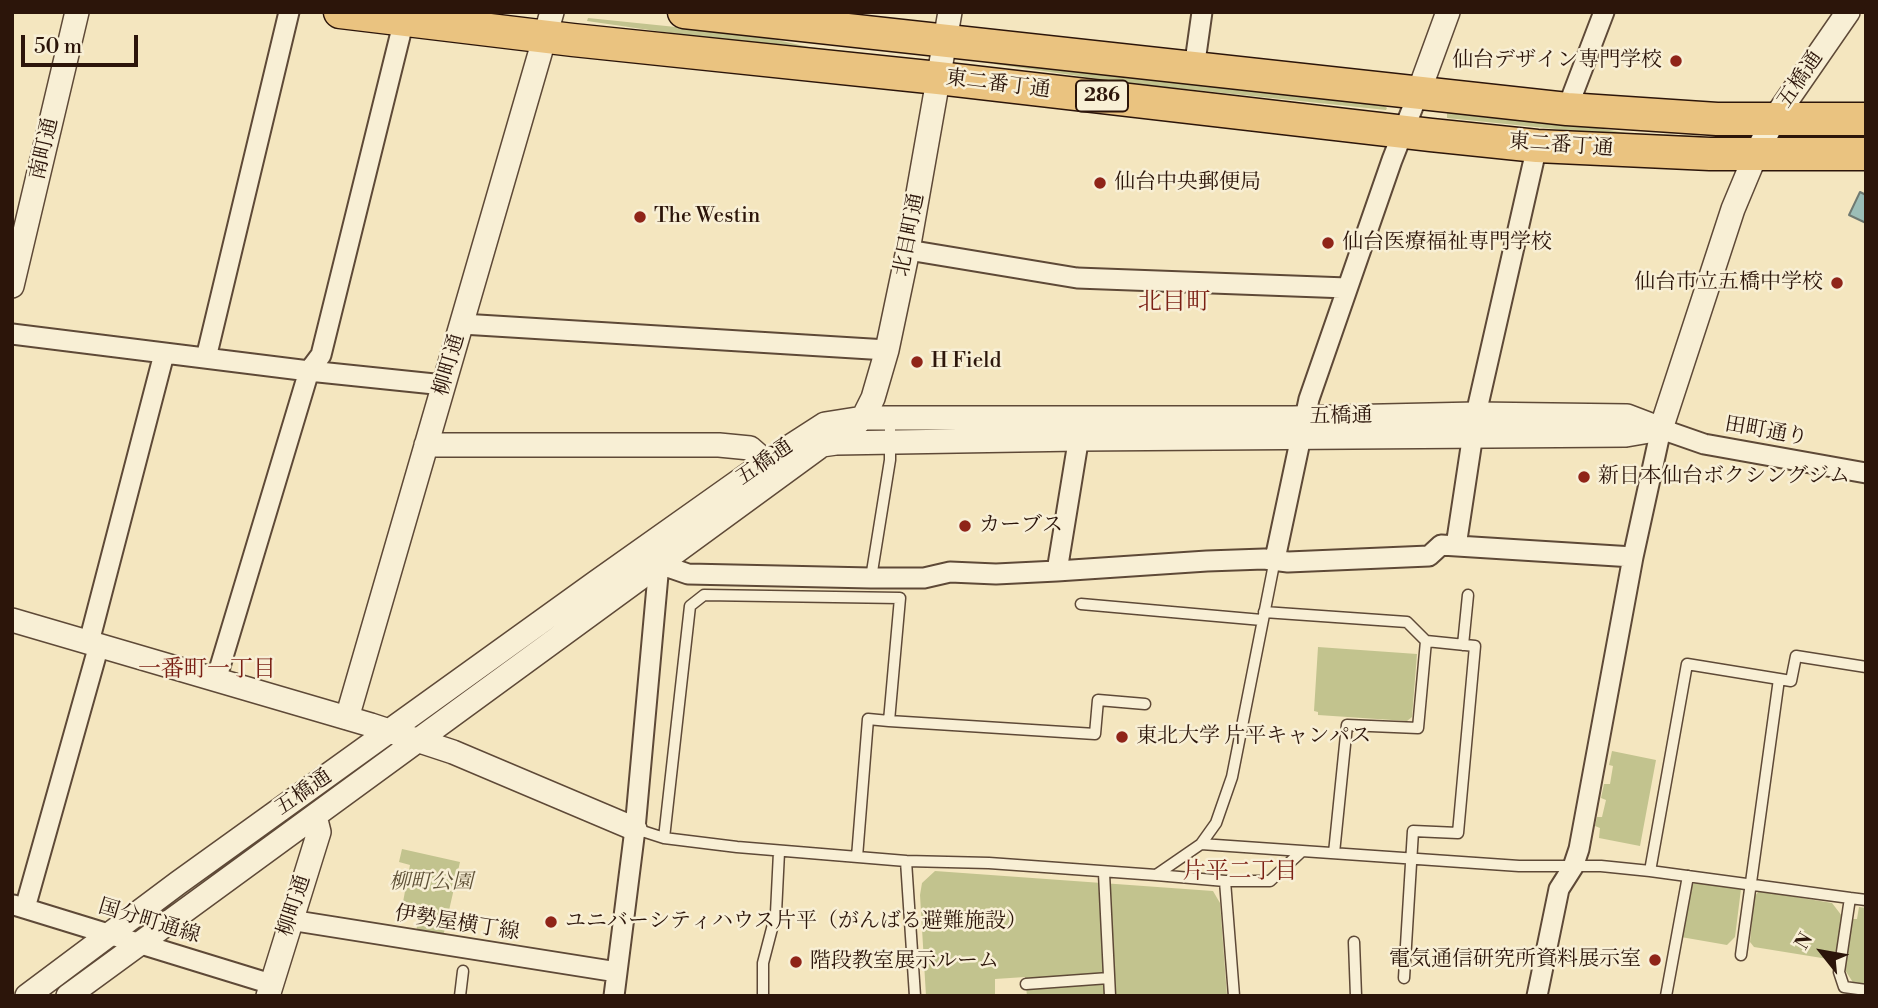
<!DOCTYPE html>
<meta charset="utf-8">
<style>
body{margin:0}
#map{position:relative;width:1878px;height:1008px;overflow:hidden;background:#f4e6bf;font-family:"Libre Bodoni",serif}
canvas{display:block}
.frame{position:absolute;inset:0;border:14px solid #2c150a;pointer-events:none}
.north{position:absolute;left:1787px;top:917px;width:70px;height:70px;-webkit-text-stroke:5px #f8efd5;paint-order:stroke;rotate:301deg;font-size:19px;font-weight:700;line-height:28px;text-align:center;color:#2c150a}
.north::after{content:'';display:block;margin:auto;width:24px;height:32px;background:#2c150a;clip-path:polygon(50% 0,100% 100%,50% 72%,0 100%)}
.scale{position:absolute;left:21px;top:35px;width:117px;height:32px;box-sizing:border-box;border:4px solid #2c150a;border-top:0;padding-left:9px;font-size:21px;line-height:24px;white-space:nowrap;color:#2c150a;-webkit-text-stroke:5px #f8efd5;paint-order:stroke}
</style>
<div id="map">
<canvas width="1878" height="1008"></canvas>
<div class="frame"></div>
<div class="north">N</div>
<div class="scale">50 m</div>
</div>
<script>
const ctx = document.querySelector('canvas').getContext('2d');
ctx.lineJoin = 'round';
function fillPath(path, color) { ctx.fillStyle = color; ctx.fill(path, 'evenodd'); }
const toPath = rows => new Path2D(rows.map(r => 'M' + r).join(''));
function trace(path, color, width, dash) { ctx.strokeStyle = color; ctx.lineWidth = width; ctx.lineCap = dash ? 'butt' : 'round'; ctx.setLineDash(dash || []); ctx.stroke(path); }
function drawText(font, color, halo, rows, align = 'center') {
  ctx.font = font + ' "Libre Bodoni","Noto Serif JP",serif'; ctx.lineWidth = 5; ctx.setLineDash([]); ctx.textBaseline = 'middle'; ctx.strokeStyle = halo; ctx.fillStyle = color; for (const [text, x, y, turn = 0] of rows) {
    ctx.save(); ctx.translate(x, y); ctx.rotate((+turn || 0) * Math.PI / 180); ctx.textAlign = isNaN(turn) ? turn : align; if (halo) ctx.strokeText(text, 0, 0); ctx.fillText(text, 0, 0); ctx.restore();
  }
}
const green = toPath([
 [588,18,754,35,809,47,882,55,882,57,684,35,587,21],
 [995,62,1385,106,1387,108,1386,110,1128,83,994,64],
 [1447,111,1575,124,1626,133,1703,136,1625,136,1447,118],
 [1318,647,1417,654,1412,717,1407,721,1318,715,1318,712,1314,711],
 [1612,751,1656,760,1640,846,1599,838,1600,828,1595,826,1597,817,1602,817,1606,800,1601,798,1604,784,1610,784,1613,766,1609,765],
 [402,849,460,862,443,937,416,933,420,906,403,902,410,865,399,862],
 [935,871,1213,891,1220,903,1227,996,1027,996,1025,977,995,979,995,996,926,996,920,895,922,883],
 [1698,883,1741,889,1735,937,1727,945,1681,937,1692,884],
 [1759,891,1832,903,1842,916,1839,945,1835,953,1828,959,1754,947,1750,942,1754,897],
 [1859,907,1866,908,1866,986,1854,984,1845,970,1852,919,1857,919]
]);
const water = toPath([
 [1860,192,1866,195,1866,223,1849,215,1860,192]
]);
const service = toPath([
 [871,578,890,460,890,419],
 [1081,604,1262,620],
 [1264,612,1407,622,1426,641,1475,646,1458,833,1413,831,1404,978],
 [1463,645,1468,595],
 [1779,679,1791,681,1796,656,1866,667],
 [889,721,1095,734,1098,700,1145,704],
 [636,829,664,838,737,847,906,861],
 [664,838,690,606,704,595,900,598,889,721,868,719,857,857],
 [1201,844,1519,866,1601,866,1650,871,1850,898,1839,972,1844,987,1866,990],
 [1334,853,1347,725,1418,728,1426,641],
 [1650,871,1687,664,1779,679,1741,955],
 [1104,873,1110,996],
 [1156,875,1225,881,1270,881,1301,852],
 [1225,881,1234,996],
 [1850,898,1866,900],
 [1354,942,1356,996],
 [1026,984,1109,978],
 [460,996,463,971],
 [763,996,763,963,776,913,779,852],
 [915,996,906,861,989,863,1156,875,1201,844,1216,823,1232,777,1275,559],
 [1666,996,1688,876]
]);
const minor = toPath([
 [1194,69,1202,12],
 [1567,109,1604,12],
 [908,250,1077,278,1347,288],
 [462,324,887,350],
 [12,334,309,371,444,385],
 [206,358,289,12],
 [1456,546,1476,414,1537,146],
 [1275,559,1309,399,1392,160,1418,94],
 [1057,571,1081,424],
 [89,642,164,354],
 [216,680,309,371,321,355,404,20],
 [14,905,271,984],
 [25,908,99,645],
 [290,920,617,972],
 [614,996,635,829,659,564,688,574,871,578,924,578,950,572,996,574,1057,571,1207,561,1264,559,1288,562,1429,556,1441,545,1633,557],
 [1537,996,1559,889,1573,867,1579,849,1633,557,1661,429,1704,444,1866,473]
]);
const tertiary = toPath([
 [1418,94,1448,12],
 [12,286,77,12],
 [854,426,863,418,873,398,887,350,908,250,950,12],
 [1661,429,1733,209,1756,154,1774,119,1848,12],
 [426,445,719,445,750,448,766,462],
 [12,620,371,725,453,752,635,829],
 [347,718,552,12],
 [27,996,178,883,595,583,766,462,825,424,863,418,1292,418,1476,414,1627,416,1661,429],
 [68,996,822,445,836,443,1079,439,1626,435,1661,429],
 [268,996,319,832,315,816]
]);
const trunk = toPath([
 [340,12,573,40,938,78,1431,135,1537,146,1710,154,1866,154],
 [684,12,1567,109,1717,119,1866,119]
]);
const markers = [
 [1676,61,7,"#8f2418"],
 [1100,183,7,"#8f2418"],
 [640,217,7,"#8f2418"],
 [1328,243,7,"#8f2418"],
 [1837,283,7,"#8f2418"],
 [917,362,7,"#8f2418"],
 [1584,477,7,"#8f2418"],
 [965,526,7,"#8f2418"],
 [1122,737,7,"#8f2418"],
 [551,922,7,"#8f2418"],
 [1655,960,7,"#8f2418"],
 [796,962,7,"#8f2418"]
];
const shields = [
 [1102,96,52]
];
const shieldNames = [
 ["286",1102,96]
];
const poiNames = [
 ["仙台デザイン専門学校",1662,61,"right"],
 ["仙台中央郵便局",1114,183],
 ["The Westin",654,217],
 ["仙台医療福祉専門学校",1342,243],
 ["仙台市立五橋中学校",1823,283,"right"],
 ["H Field",931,362],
 ["新日本仙台ボクシングジム",1598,477],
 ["カーブス",979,526],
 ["東北大学 片平キャンパス",1136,737],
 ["ユニバーシティハウス片平（がんばる避難施設）",565,922],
 ["電気通信研究所資料展示室",1641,960,"right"],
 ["階段教室展示ルーム",810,962]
];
const streetNames = [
 ["五橋通",1801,80,-56],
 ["東二番丁通",998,85,7],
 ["東二番丁通",1561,146,4],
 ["南町通",45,149,-77],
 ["北目町通",910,235,-79],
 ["柳町通",450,365,-74],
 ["五橋通",1341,417,-1],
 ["田町通り",1766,432,10],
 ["五橋通",765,463,-35],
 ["五橋通",304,793,-35],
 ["柳町通",295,906,-72],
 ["国分町通線",149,922,17],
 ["伊勢屋横丁線",457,924,9]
];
const parkNames = [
 ["柳町公園",431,883]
];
const neighbourhoodNames = [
 ["一番町一丁目",207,670],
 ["片平二丁目",1240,872]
];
const quarterNames = [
 ["北目町",1174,303]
];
fillPath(green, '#c2c38e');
fillPath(water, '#9cbeb7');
trace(water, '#6f7a72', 2);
trace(service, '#5e4937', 13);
trace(minor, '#5e4937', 23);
trace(tertiary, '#5e4937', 26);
trace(trunk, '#2c150a', 35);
trace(service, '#f8efd5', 10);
trace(minor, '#f8efd5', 19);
trace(tertiary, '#f8efd5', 23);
trace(trunk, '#eac380', 32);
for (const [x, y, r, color] of markers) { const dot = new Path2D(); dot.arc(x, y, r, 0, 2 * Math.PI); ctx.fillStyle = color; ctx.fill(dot); trace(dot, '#f8efd5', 2.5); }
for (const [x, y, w] of shields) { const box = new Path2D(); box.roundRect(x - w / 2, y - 15.5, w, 31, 5); ctx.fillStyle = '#f8efd5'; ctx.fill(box); trace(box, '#2c150a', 2); }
drawText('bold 19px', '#2c150a', null, shieldNames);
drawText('21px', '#2c150a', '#f8efd5', poiNames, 'left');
drawText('21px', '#2c150a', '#f8efd5', streetNames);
drawText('italic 21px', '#605238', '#f8efd5', parkNames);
drawText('23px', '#7a1f14', '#f8efd5', neighbourhoodNames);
drawText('24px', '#7a1f14', '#f8efd5', quarterNames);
</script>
